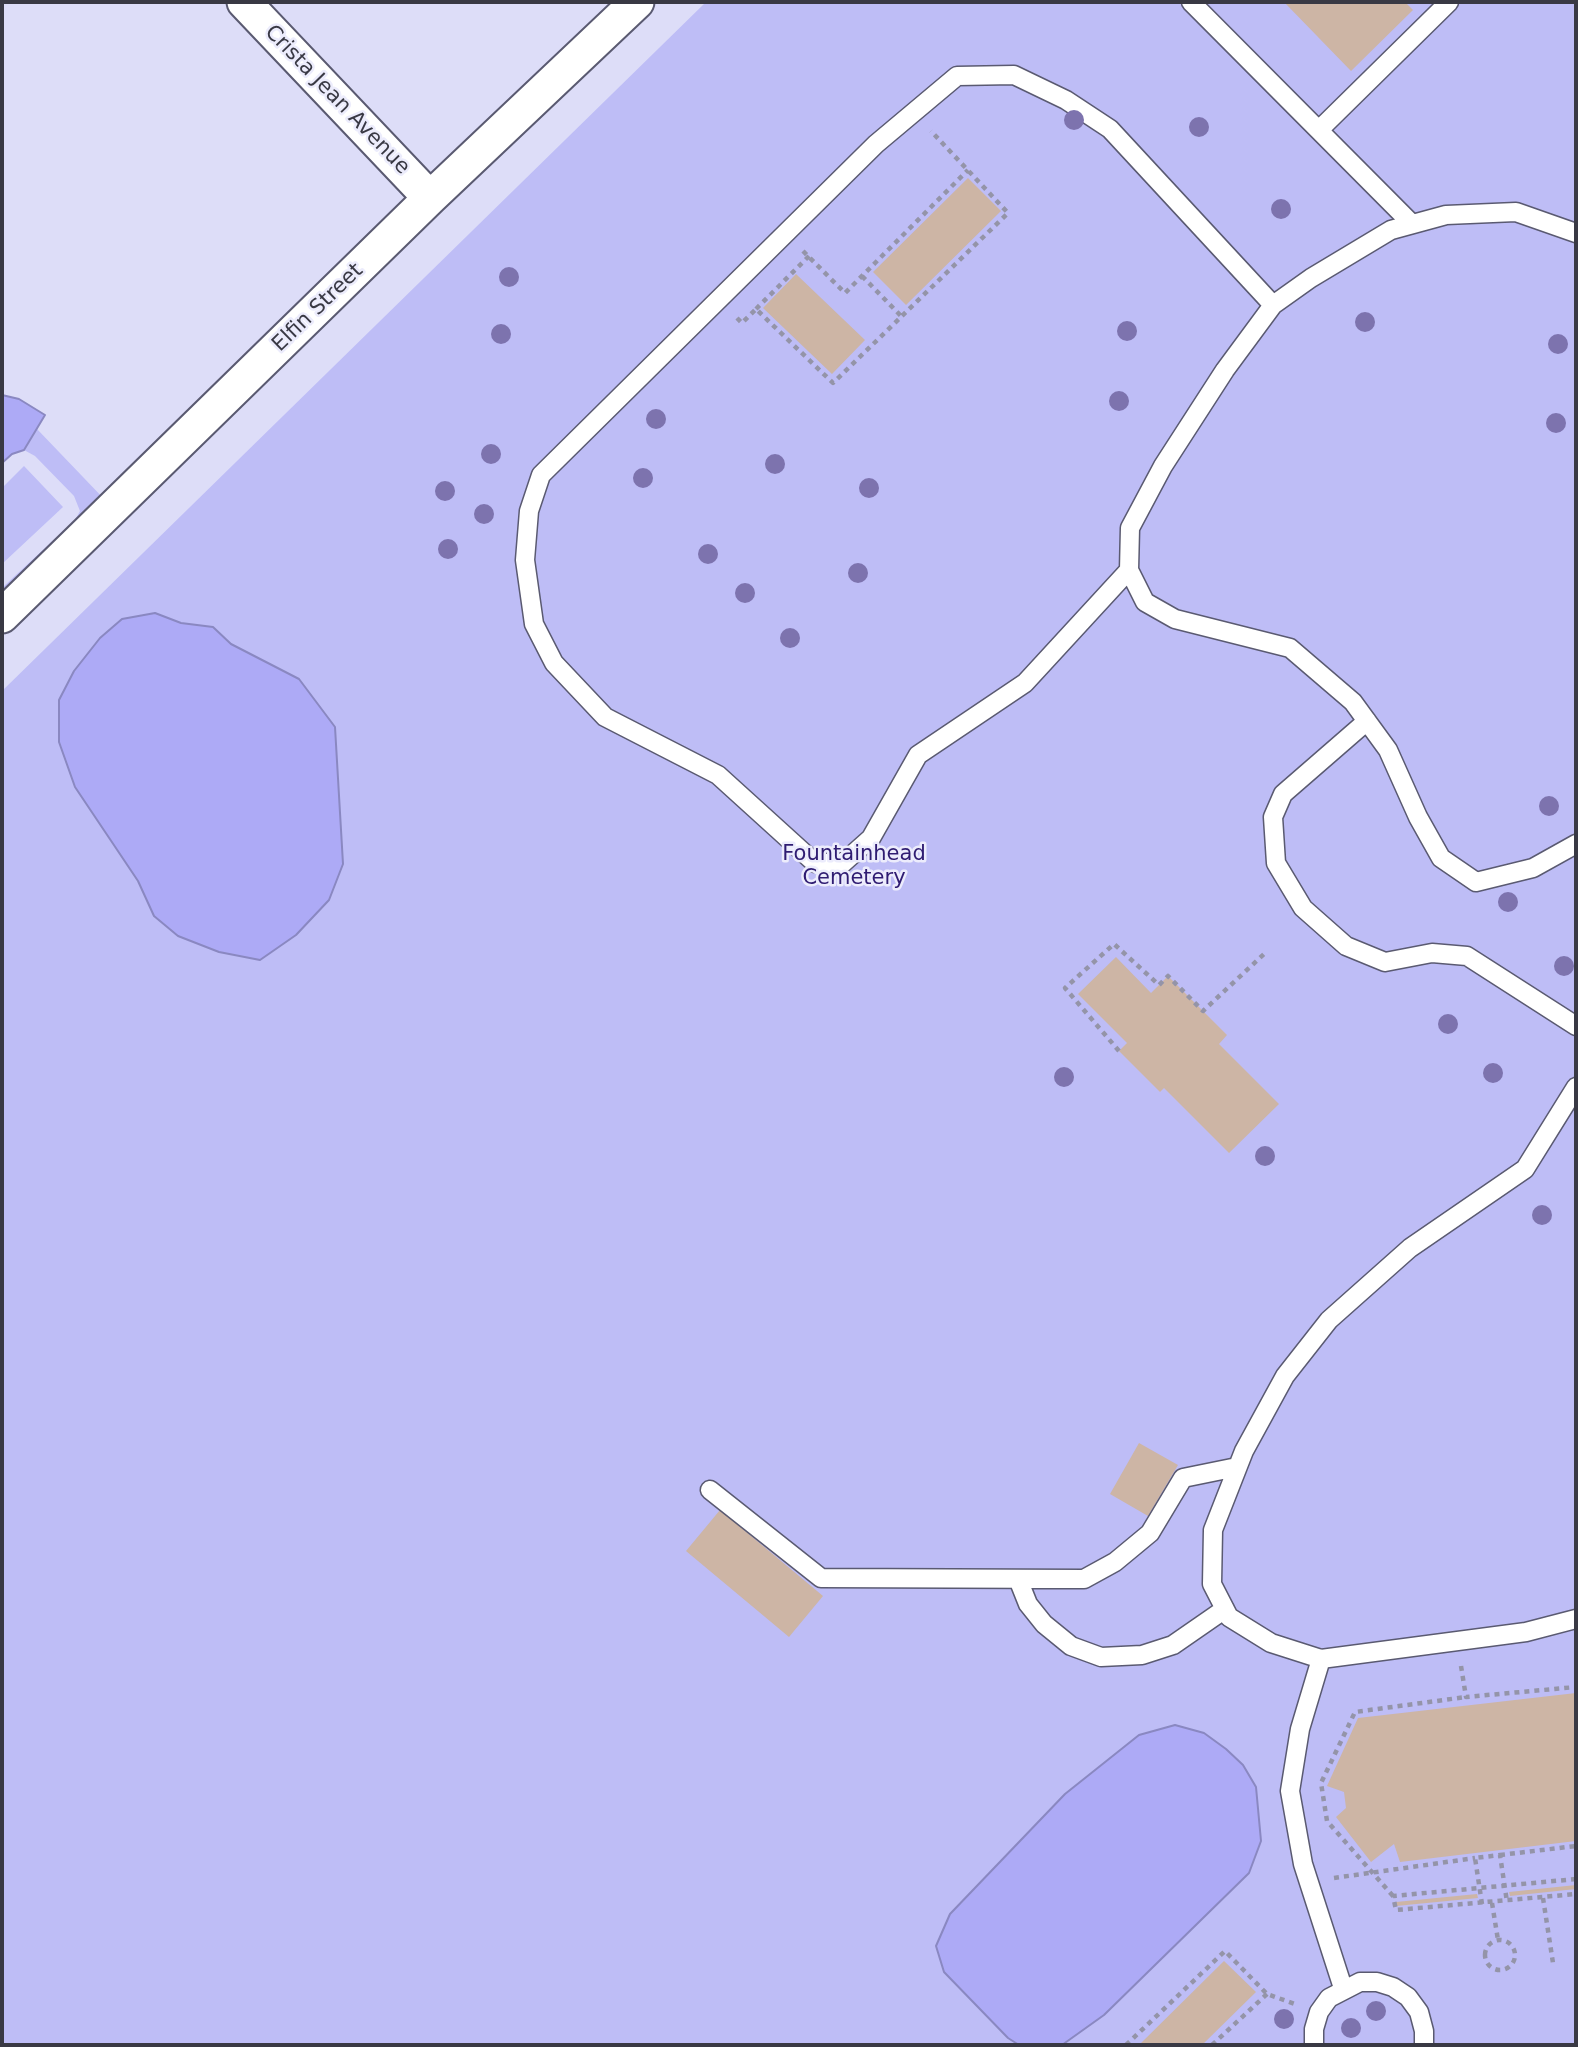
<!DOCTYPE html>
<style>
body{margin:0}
#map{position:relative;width:1578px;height:2047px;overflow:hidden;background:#ddddf8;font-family:"DejaVu Sans",sans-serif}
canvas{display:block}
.frame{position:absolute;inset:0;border:4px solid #393944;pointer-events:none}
</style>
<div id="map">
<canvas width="1578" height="2047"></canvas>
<div class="frame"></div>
</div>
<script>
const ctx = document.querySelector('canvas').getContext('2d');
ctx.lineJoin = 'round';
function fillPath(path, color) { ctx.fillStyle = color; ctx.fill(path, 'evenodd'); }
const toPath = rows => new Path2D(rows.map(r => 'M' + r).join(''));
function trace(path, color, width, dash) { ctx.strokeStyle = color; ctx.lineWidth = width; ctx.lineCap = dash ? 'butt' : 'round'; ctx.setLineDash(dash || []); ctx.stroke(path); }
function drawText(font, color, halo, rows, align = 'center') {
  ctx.font = font + ' "DejaVu Sans",sans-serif'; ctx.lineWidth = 5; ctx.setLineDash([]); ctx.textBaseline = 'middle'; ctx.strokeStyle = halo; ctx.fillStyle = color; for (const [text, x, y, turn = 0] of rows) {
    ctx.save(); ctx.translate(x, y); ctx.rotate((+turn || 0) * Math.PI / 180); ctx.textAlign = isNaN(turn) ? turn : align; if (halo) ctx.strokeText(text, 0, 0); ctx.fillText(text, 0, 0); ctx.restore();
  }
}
const green = toPath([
 [706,2,1576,2,1576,2045,2,2045,2,691],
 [37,429,106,501,2,631,2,588,75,520,80,511,74,496,35,456,24,450],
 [24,466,63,507,2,564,2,488]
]);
const water = toPath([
 [2,395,19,399,45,415,24,450,12,454,2,463,2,395],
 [155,613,181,623,213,627,231,644,299,679,335,727,343,864,329,900,296,935,260,960,219,952,178,936,154,916,138,881,75,787,59,742,59,700,74,671,100,638,122,619,155,613],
 [1175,1725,1204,1733,1226,1749,1243,1765,1256,1787,1261,1841,1249,1873,1104,2015,1062,2045,1019,2045,1008,2038,944,1972,936,1946,950,1914,1065,1794,1139,1735,1175,1725]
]);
const building = toPath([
 [1284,2,1405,2,1413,10,1351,71],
 [968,178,1001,211,906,305,873,272],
 [796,274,865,340,832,374,763,308],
 [1116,957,1151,993,1168,976,1227,1035,1219,1044,1279,1104,1229,1153,1164,1088,1160,1092,1119,1051,1127,1043,1078,994],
 [1139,1443,1178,1465,1148,1516,1110,1494],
 [720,1510,823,1596,789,1637,686,1551],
 [1576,1693,1576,1841,1400,1862,1394,1844,1371,1862,1336,1817,1346,1808,1344,1792,1327,1786,1358,1718],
 [1576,1885,1576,1889,1510,1896,1509,1892],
 [1477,1894,1478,1898,1396,1906,1396,1902],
 [1224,1961,1256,1992,1202,2045,1139,2045]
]);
const path = toPath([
 [803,251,845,293,968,170],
 [862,276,902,317],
 [756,309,809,256],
 [737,318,742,323,756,309,833,383,1008,213,931,131],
 [1119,1051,1065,988,1114,944,1159,985,1168,976,1203,1011,1264,954],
 [1461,1666,1466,1697,1576,1687],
 [1500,1855,1576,1846],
 [1334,1878,1475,1858],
 [1576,1879,1393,1896,1396,1910,1576,1894],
 [1393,1896,1327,1821,1321,1783,1355,1712,1466,1697],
 [1543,1898,1553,1963],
 [1492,1903,1498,1940],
 [1482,1904,1475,1858,1500,1855,1507,1902],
 '1485 1955a15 15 0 1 1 30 0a15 15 0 1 1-30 0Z',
 [1126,2045,1225,1951,1267,1994,1295,2004],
 [1212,2045,1267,1994]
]);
const lane = toPath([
 [1191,2,1412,224],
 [1319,130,1449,2],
 [1576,233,1516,212,1446,215,1391,230,1311,278,1273,305,1225,370,1163,466,1130,528,1129,570,1145,602,1175,619,1290,648,1353,702,1388,750,1418,817,1441,858,1476,882,1533,868,1576,844],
 [1129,570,1025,683,918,755,871,838,843,863,815,863,718,775,605,717,554,663,534,624,525,560,529,511,541,475,876,144,957,76,1014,75,1066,100,1110,129,1273,305],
 [1367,721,1283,794,1273,817,1276,863,1303,908,1346,946,1385,962,1432,953,1467,956,1576,1026],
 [1576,1087,1525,1169,1410,1248,1329,1320,1285,1376,1244,1451,1213,1530,1212,1584,1229,1617,1271,1643,1321,1659,1526,1632,1576,1619],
 [710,1490,821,1578,1084,1579,1115,1562,1150,1533,1183,1478,1237,1467],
 [1018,1579,1028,1604,1044,1624,1071,1646,1101,1657,1142,1655,1173,1645,1225,1609],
 [1321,1659,1300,1729,1290,1791,1303,1864,1343,1988],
 [1314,2045,1314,2029,1319,2012,1329,1998,1360,1982,1377,1982,1393,1987,1408,1997,1419,2012,1424,2031,1424,2045]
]);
const street = toPath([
 [244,2,430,198],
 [2,616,430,198,637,2]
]);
const trees = [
 [1074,120],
 [1199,127],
 [1281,209],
 [509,277],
 [1365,322],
 [1127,331],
 [501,334],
 [1558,344],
 [1119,401],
 [656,419],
 [1556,423],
 [491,454],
 [775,464],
 [643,478],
 [869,488],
 [445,491],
 [484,514],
 [448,549],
 [708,554],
 [858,573],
 [745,593],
 [790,638],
 [1549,806],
 [1508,902],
 [1564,966],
 [1448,1024],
 [1493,1073],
 [1064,1077],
 [1265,1156],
 [1542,1215],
 [1376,2011],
 [1284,2019],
 [1351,2028]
];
const streetNames = [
 ["Crista Jean Avenue",337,100,46],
 ["Elfin Street",318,308,-44]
];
const parkNames = [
 ["Fountainhead",854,855],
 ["Cemetery",854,879]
];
fillPath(green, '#bebdf6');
fillPath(water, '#adaaf6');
trace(water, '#8a88c1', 2);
fillPath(building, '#cdb5a5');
trace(lane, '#5a5a71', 21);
trace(street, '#5a5a71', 37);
trace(path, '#9494a8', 4.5, [5, 5]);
trace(lane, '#fff', 18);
trace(street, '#fff', 33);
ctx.fillStyle = '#7d73ae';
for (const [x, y] of trees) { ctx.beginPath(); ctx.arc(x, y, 10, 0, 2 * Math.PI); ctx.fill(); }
drawText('21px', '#393944', '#ececfc', streetNames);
drawText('21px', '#2f1c72', '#ececfc', parkNames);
</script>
